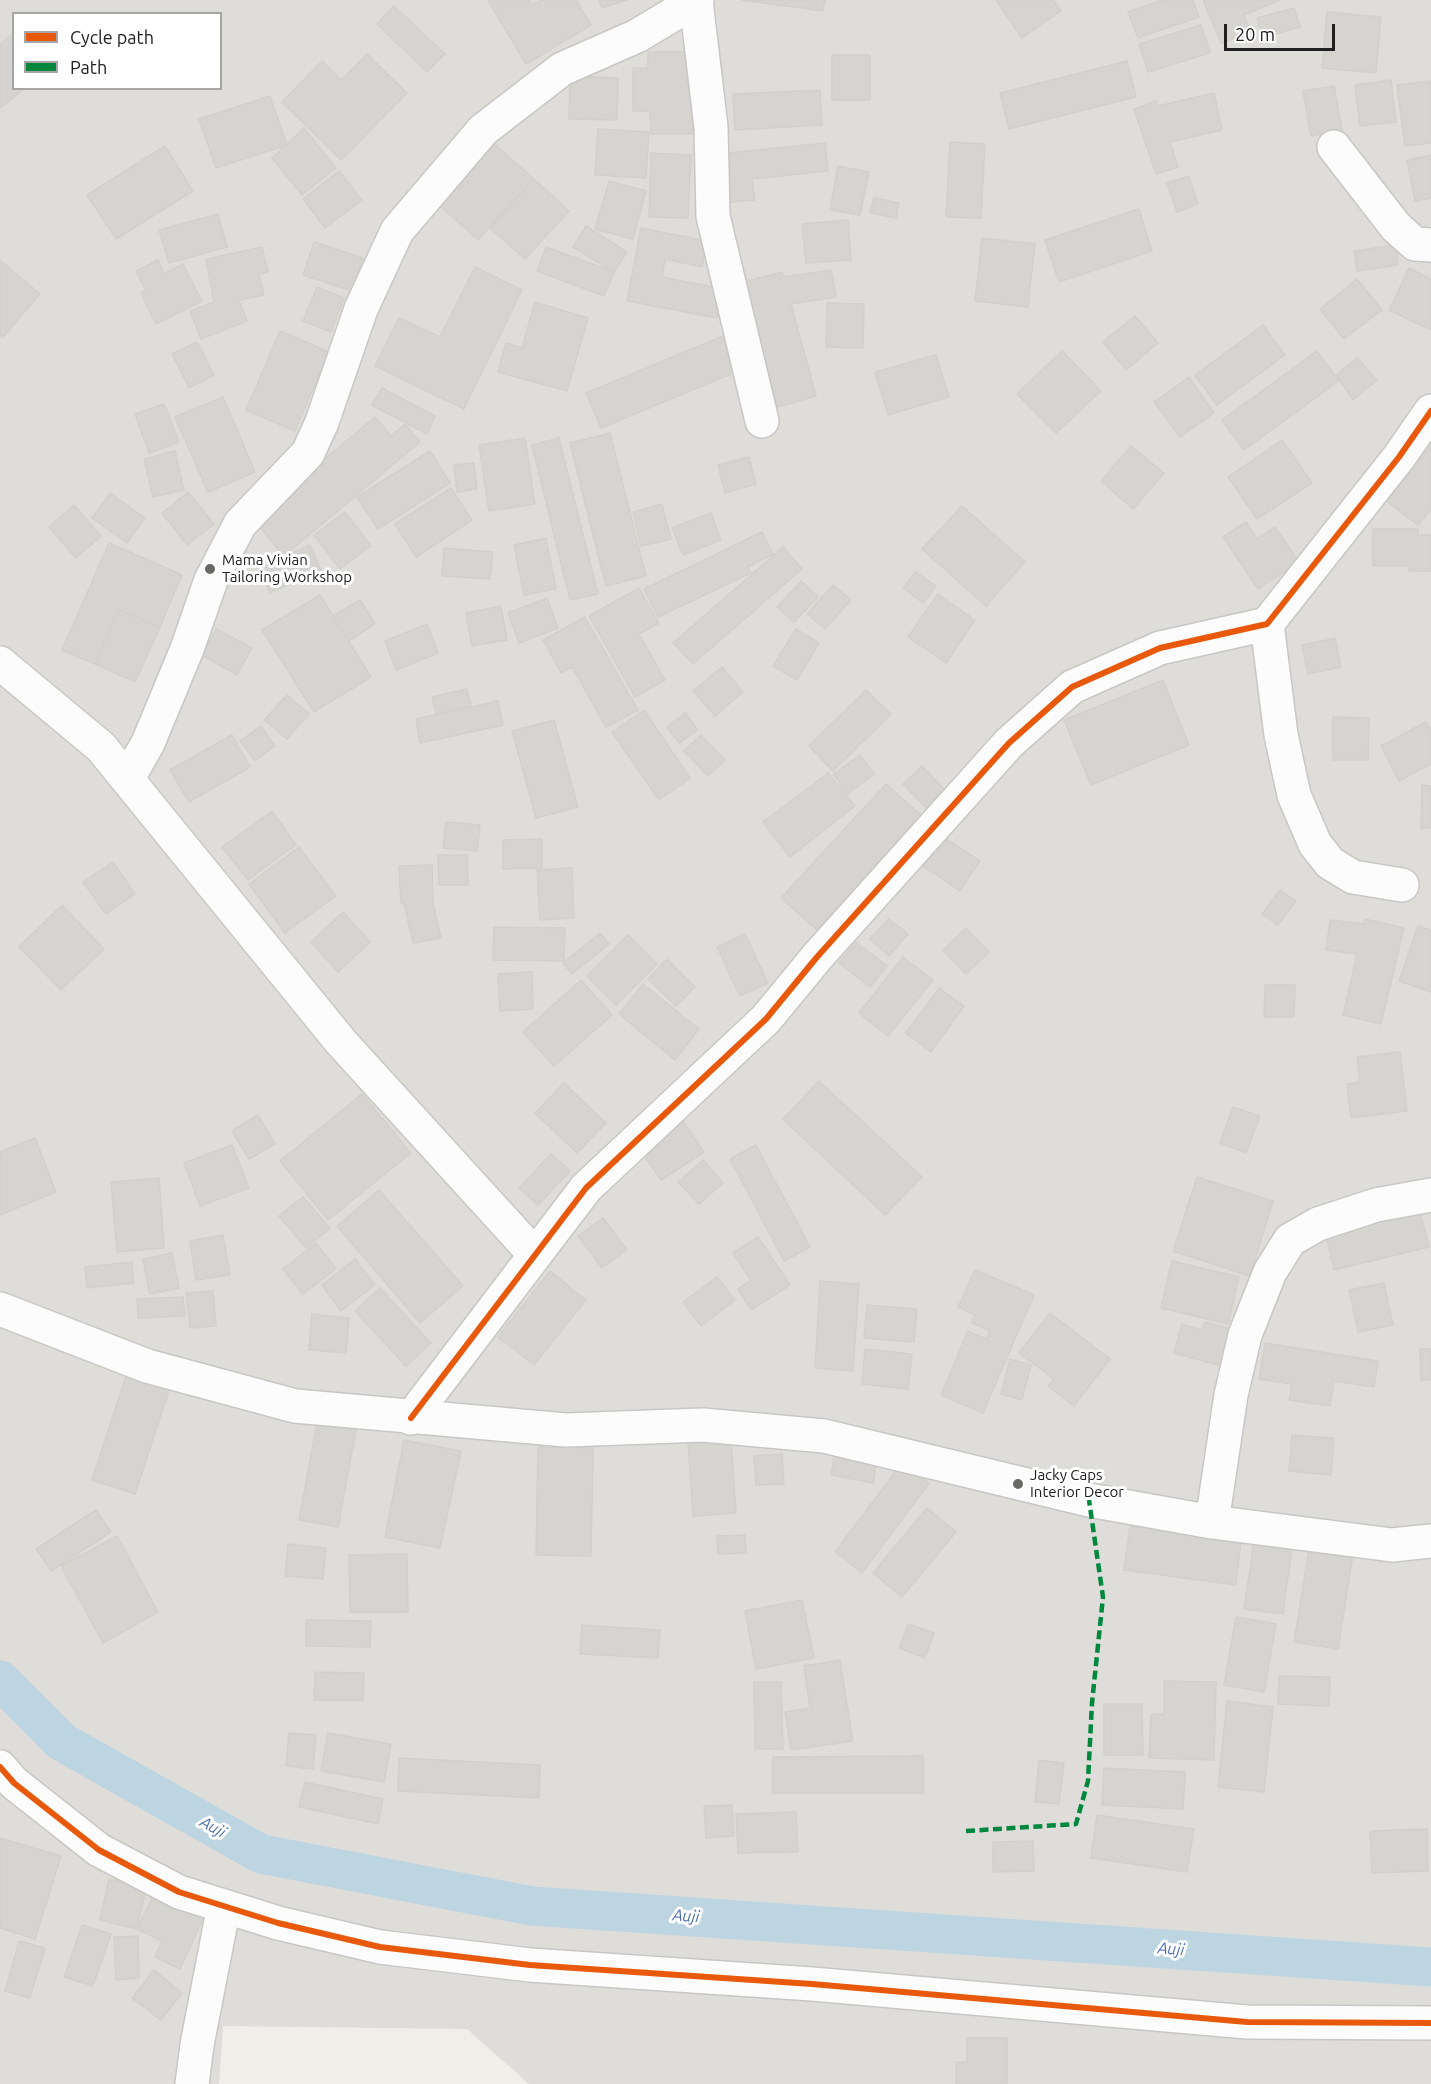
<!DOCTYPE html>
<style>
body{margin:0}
#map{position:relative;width:1431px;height:2084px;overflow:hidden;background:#efeee9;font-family:Ubuntu,sans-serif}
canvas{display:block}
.legend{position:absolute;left:12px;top:12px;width:210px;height:78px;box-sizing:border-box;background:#fff;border:2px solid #a6a6a6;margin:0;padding:8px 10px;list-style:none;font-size:18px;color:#202020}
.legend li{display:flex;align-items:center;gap:12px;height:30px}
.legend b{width:30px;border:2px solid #a6a6a6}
.scale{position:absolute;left:1224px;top:24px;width:111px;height:27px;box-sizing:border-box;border:3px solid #202020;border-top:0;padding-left:8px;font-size:18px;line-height:21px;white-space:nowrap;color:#202020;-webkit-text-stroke:4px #fff;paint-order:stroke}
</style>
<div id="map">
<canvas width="1431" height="2084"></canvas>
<ul class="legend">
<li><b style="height:8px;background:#e8590c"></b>Cycle path</li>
<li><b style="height:8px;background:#00873e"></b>Path</li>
</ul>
<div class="scale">20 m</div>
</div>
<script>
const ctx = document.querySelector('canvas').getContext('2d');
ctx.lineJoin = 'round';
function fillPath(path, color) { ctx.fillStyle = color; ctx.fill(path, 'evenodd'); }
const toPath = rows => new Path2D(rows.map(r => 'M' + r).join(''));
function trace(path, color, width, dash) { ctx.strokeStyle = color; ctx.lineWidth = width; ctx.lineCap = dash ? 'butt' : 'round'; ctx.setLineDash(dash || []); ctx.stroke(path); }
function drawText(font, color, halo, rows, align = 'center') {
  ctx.font = font + ' Ubuntu,sans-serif'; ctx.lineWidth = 6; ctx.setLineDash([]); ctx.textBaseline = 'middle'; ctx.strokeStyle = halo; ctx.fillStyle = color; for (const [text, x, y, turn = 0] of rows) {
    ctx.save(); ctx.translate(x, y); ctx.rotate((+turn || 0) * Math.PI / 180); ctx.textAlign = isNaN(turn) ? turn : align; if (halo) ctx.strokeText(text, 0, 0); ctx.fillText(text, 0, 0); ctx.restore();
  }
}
const residential = toPath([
 [0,0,1431,0,1431,2084,529,2084,467,2029,223,2026,219,2084,0,2084],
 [14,14,220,14,220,88,14,88]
]);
const canal = toPath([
 [0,1680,62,1742,261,1854,532,1906,1431,1967]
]);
const building = toPath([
 [488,0,529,0,532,5,541,0,576,0,591,25,526,64,488,0],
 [599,0,627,0,602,8,599,0],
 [741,0,825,0,823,11,741,0],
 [996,0,1053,0,1061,11,1022,38,996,0],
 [1162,0,1193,0,1199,17,1138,38,1128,12,1162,0],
 [1203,0,1280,0,1244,15,1251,31,1221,43,1203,0],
 [394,6,445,54,427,72,377,24,394,6],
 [1294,8,1300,27,1262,38,1257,18,1294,8],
 [1327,12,1381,17,1376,73,1322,68,1327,12],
 [1201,25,1210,53,1148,72,1139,44,1201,25],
 [14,33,14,88,25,88,0,108,0,44,14,33],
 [648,52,693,52,693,134,651,134,650,111,633,111,633,68,648,68,648,52],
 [367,54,407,93,341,160,282,102,322,61,341,80,367,54],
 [832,55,870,55,870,100,832,100,832,55],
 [1127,61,1136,97,1009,129,1000,93,1127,61],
 [570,76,618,78,617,120,569,119,570,76],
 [1391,80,1396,122,1360,126,1355,85,1391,80],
 [1431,81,1431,143,1405,146,1397,85,1431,81],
 [1334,86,1342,130,1311,136,1303,91,1334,86],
 [820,90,822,125,735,130,733,94,820,90],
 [1214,93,1222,130,1170,142,1178,167,1156,174,1134,109,1156,101,1157,106,1214,93],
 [270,96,287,145,216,168,199,119,270,96],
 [304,128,336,168,302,195,272,158,304,128],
 [598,129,649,132,646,178,595,175,598,129],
 [492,142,534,179,478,240,436,202,492,142],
 [950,142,985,144,981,218,946,217,950,142],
 [825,143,828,171,752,179,755,200,724,203,719,154,825,143],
 [165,146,193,191,116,239,87,195,165,146],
 [651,153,691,155,688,218,649,217,651,153],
 [1431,155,1431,198,1415,201,1407,160,1431,155],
 [838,166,869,172,860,215,830,210,838,166],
 [339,171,362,200,325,228,303,199,339,171],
 [1189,176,1198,204,1177,212,1167,183,1189,176],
 [534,179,569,211,525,259,490,228,534,179],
 [609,181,646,191,633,239,595,229,609,181],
 [874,198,899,203,896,218,870,213,874,198],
 [1139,209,1152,251,1059,282,1045,240,1139,209],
 [218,214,227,247,169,263,159,230,218,214],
 [848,220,851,260,806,263,802,224,848,220],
 [586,226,627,252,614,272,573,247,586,226],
 [641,228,707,241,702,267,665,259,662,277,723,289,717,318,627,301,641,228],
 [982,238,1035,244,1028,307,975,301,982,238],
 [314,242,363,258,352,291,303,275,314,242],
 [1396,245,1398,265,1357,271,1354,251,1396,245],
 [262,247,268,272,259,274,264,295,239,300,247,321,201,339,190,311,214,302,206,259,262,247],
 [546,247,614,272,604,296,537,271,546,247],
 [0,260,40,294,3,337,0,335,0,260],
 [158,260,164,274,183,264,202,301,156,324,141,293,146,291,136,271,158,260],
 [475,267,522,290,464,409,375,366,399,318,440,337,475,267],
 [1409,268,1431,279,1431,330,1389,310,1409,268],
 [831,270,836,297,791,304,816,396,777,407,743,282,782,272,783,277,831,270],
 [1357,279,1382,310,1344,339,1320,309,1357,279],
 [317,287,344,298,331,332,303,321,317,287],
 [535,302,588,318,567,391,498,372,506,343,522,348,535,302],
 [827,303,864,304,863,348,826,347,827,303],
 [1135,316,1158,343,1126,370,1103,342,1135,316],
 [1263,325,1285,355,1217,405,1195,375,1263,325],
 [280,331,329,352,295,431,246,410,280,331],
 [723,336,738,371,601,428,586,393,723,336],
 [197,342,214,375,189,388,172,354,197,342],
 [1062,351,1101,391,1056,433,1017,394,1062,351],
 [1317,351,1339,381,1244,450,1222,420,1317,351],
 [936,355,949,397,888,415,875,372,936,355],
 [1357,358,1377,380,1353,400,1336,375,1357,358],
 [1189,377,1214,413,1180,437,1154,402,1189,377],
 [382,388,435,416,427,434,372,405,382,388],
 [223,397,255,472,208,492,175,417,223,397],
 [164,404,179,442,149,453,135,414,164,404],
 [375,417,391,436,405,424,420,442,284,556,253,519,375,417],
 [610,433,646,576,606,586,570,443,610,433],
 [525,438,535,504,489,511,479,445,525,438],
 [559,438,598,594,570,600,532,445,559,438],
 [1431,438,1431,509,1418,525,1384,499,1431,438],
 [1282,440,1312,483,1257,519,1228,477,1282,440],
 [1131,446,1164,473,1133,509,1101,481,1131,446],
 [175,451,184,490,153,497,144,459,175,451],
 [430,451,450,483,378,529,357,497,430,451],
 [749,457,756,484,725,493,718,465,749,457],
 [474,463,477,489,457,492,454,465,474,463],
 [451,488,472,520,416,557,395,524,451,488],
 [188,492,214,524,187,545,162,513,188,492],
 [110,493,145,518,127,543,92,518,110,493],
 [662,504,671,539,641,546,633,512,662,504],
 [74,505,101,536,76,558,49,527,74,505],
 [962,506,1025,562,986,606,922,549,962,506],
 [345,512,371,546,340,569,314,535,345,512],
 [711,513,721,540,683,555,672,528,711,513],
 [1246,522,1257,539,1275,527,1299,562,1258,589,1223,537,1246,522],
 [1373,529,1418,529,1418,535,1431,535,1431,571,1409,571,1409,566,1373,566,1373,529],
 [762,532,773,554,748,567,751,573,658,617,644,589,762,532],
 [546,538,556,589,524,595,514,545,546,538],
 [109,543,182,575,160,627,119,610,95,664,62,650,109,543],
 [310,545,321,570,270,593,259,568,310,545],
 [783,547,802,569,693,664,673,643,783,547],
 [444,548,493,552,490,579,442,576,444,548],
 [916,572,936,586,923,603,903,588,916,572],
 [801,581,818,597,794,622,777,607,801,581],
 [833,585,851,600,825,629,807,614,833,585],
 [639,588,659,623,639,634,665,680,635,697,589,616,639,588],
 [938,594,975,620,946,663,908,637,938,594],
 [320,595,371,677,314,712,262,630,320,595],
 [547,598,558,628,519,643,508,613,547,598],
 [360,600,375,624,349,641,333,616,360,600],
 [501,606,507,640,472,646,466,613,501,606],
 [119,610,160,627,135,682,95,664,119,610],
 [585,617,638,710,606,727,572,667,561,673,543,640,585,617],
 [427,624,438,653,396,670,385,641,427,624],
 [216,629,252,648,237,675,202,655,216,629],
 [796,629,819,643,797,680,773,666,796,629],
 [1335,638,1341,667,1308,674,1302,645,1335,638],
 [722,667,743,692,715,716,693,691,722,667],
 [1163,680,1189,745,1091,785,1064,720,1163,680],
 [467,689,471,706,436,714,432,697,467,689],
 [866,690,891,714,833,771,809,746,866,690],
 [287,695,309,714,287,739,264,720,287,695],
 [498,701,503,725,420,743,416,719,498,701],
 [644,710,690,778,659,800,612,732,644,710],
 [685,713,698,730,679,743,667,727,685,713],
 [1333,717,1369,718,1368,760,1333,760,1333,717],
 [554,720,578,807,536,818,512,731,554,720],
 [1426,722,1431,731,1431,764,1399,781,1381,746,1426,722],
 [261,726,275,746,255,761,240,741,261,726],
 [232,735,250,767,189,802,170,770,232,735],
 [701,735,725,760,708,776,684,751,701,735],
 [860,755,874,774,848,794,833,774,860,755],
 [922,766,945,790,926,808,903,784,922,766],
 [828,773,855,806,790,857,763,822,828,773],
 [886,784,922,816,817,930,781,898,886,784],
 [1422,785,1431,786,1431,828,1421,828,1422,785],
 [272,811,296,845,248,880,222,847,272,811],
 [446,822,480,825,477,851,443,848,446,822],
 [943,837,980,861,960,891,923,866,943,837],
 [542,839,542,868,503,869,503,840,542,839],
 [299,847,336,896,285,933,249,884,299,847],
 [438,855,467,855,468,885,439,885,438,855],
 [113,862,135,894,106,914,83,882,113,862],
 [432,865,433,903,441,938,413,943,404,903,401,903,399,866,432,865],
 [572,868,574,918,540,920,537,870,572,868],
 [1280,890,1296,901,1278,925,1262,914,1280,890],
 [62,905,104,949,61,990,19,947,62,905],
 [343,912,370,942,338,972,311,942,343,912],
 [889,919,908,934,889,956,870,939,889,919],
 [1365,919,1404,928,1381,1024,1343,1015,1357,954,1326,950,1330,920,1364,924,1365,919],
 [1418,926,1431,930,1431,992,1399,981,1418,926],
 [494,927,565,928,564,961,493,960,494,927],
 [966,928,989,952,966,974,943,950,966,928],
 [600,933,609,944,572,974,563,963,600,933],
 [745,934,768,983,740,996,717,947,745,934],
 [628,935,657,964,616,1005,587,976,628,935],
 [856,942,887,966,870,987,839,963,856,942],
 [903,957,933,980,888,1036,859,1013,903,957],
 [667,959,695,987,676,1006,648,979,667,959],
 [532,972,533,1009,500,1011,498,974,532,972],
 [581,980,612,1015,554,1066,523,1032,581,980],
 [643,984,699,1029,675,1060,619,1014,643,984],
 [1265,985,1295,985,1294,1017,1264,1017,1265,985],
 [939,988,964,1006,931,1052,906,1033,939,988],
 [1400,1052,1407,1111,1351,1118,1347,1084,1360,1082,1357,1057,1400,1052],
 [819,1081,922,1177,885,1215,783,1119,819,1081],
 [564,1083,606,1123,577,1153,535,1113,564,1083],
 [362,1094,411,1153,328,1220,280,1161,362,1094],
 [1233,1107,1260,1116,1246,1153,1220,1143,1233,1107],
 [258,1115,275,1144,249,1159,232,1131,258,1115],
 [679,1116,704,1152,661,1180,636,1144,679,1116],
 [35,1138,56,1192,0,1215,0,1152,35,1138],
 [232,1145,249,1188,200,1206,184,1163,232,1145],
 [756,1145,810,1247,784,1261,730,1159,756,1145],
 [551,1154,570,1171,538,1205,519,1188,551,1154],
 [703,1160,723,1183,699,1204,678,1182,703,1160],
 [1197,1177,1273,1201,1250,1276,1173,1251,1197,1177],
 [159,1178,164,1248,117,1252,111,1182,159,1178],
 [379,1190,463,1286,420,1323,337,1226,379,1190],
 [303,1197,330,1228,306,1248,279,1216,303,1197],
 [1418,1204,1429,1247,1334,1270,1324,1227,1418,1204],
 [603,1218,627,1250,602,1268,578,1236,603,1218],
 [223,1235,230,1275,196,1280,190,1241,223,1235],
 [758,1237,790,1285,751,1310,738,1289,751,1280,733,1253,758,1237],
 [316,1243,336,1269,303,1294,283,1269,316,1243],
 [172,1253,179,1288,150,1294,143,1259,172,1253],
 [355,1259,375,1285,341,1311,322,1285,355,1259],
 [1172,1261,1239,1277,1228,1324,1161,1308,1172,1261],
 [132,1262,134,1283,87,1288,85,1267,132,1262],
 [975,1270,1034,1295,983,1413,941,1395,968,1331,986,1339,990,1331,972,1323,975,1315,958,1307,975,1270],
 [550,1271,586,1300,534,1365,498,1337,550,1271],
 [717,1277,735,1300,701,1326,683,1302,717,1277],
 [820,1281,859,1284,853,1371,815,1368,820,1281],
 [1384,1283,1393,1325,1358,1332,1349,1290,1384,1283],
 [380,1288,431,1343,406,1366,355,1311,380,1288],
 [213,1291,216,1326,190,1328,186,1293,213,1291],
 [183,1297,185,1316,138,1318,137,1299,183,1297],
 [867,1305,917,1309,914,1342,864,1338,867,1305],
 [1050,1313,1110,1359,1074,1406,1048,1386,1054,1379,1019,1353,1050,1313],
 [312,1314,349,1318,346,1353,309,1350,312,1314],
 [1205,1322,1234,1330,1225,1367,1174,1353,1182,1324,1202,1330,1205,1322],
 [1265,1343,1378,1361,1374,1387,1334,1381,1330,1406,1289,1400,1292,1384,1259,1379,1265,1343],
 [865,1349,912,1354,908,1389,862,1384,865,1349],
 [1420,1349,1431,1349,1431,1380,1421,1380,1420,1349],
 [1010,1359,1031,1365,1022,1400,1001,1394,1010,1359],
 [129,1367,172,1381,135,1494,92,1480,129,1367],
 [317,1423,356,1430,338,1527,299,1520,317,1423],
 [1292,1435,1334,1438,1331,1475,1289,1471,1292,1435],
 [731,1438,736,1513,693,1516,688,1441,731,1438],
 [404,1440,461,1451,440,1548,385,1537,404,1440],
 [538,1447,593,1448,591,1556,536,1555,538,1447],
 [835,1451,877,1458,873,1483,831,1475,835,1451],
 [782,1454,784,1484,756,1485,754,1456,782,1454],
 [902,1463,929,1483,862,1573,835,1552,902,1463],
 [927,1508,956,1532,902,1597,873,1573,927,1508],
 [96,1510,111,1532,51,1571,36,1549,96,1510],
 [1130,1526,1241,1541,1236,1585,1124,1570,1130,1526],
 [745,1535,746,1553,718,1554,717,1536,745,1535],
 [117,1536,158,1612,103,1643,61,1566,117,1536],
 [1254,1542,1292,1547,1283,1614,1244,1609,1254,1542],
 [288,1544,326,1548,323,1579,285,1576,288,1544],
 [1309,1549,1353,1555,1338,1649,1294,1642,1309,1549],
 [407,1554,408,1612,350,1612,349,1555,407,1554],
 [802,1600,814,1658,756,1669,745,1611,802,1600],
 [1236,1617,1276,1624,1264,1692,1224,1685,1236,1617],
 [306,1620,371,1621,370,1647,306,1646,306,1620],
 [908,1624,934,1633,925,1658,899,1648,908,1624],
 [582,1625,660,1630,658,1658,580,1654,582,1625],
 [840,1660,853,1741,791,1750,785,1712,810,1708,804,1666,840,1660],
 [315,1672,364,1673,363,1700,314,1700,315,1672],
 [1279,1676,1330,1677,1329,1706,1278,1704,1279,1676],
 [1164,1681,1216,1682,1214,1760,1149,1758,1151,1714,1164,1714,1164,1681],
 [754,1682,781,1682,783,1749,755,1749,754,1682],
 [1227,1701,1273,1707,1264,1792,1218,1787,1227,1701],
 [1104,1704,1142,1704,1143,1755,1104,1755,1104,1704],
 [289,1733,316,1735,313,1769,286,1766,289,1733],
 [328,1733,391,1744,384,1782,321,1771,328,1733],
 [923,1756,923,1793,773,1793,773,1757,923,1756],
 [399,1758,540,1765,539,1798,398,1791,399,1758],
 [1039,1760,1064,1763,1059,1804,1035,1802,1039,1760],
 [1104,1768,1185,1772,1183,1809,1102,1805,1104,1768],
 [305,1782,383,1799,378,1824,299,1807,305,1782],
 [732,1805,734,1836,706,1838,704,1806,732,1805],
 [796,1812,798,1852,738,1853,736,1814,796,1812],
 [1097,1815,1194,1829,1187,1872,1091,1858,1097,1815],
 [1427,1829,1428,1871,1372,1873,1370,1831,1427,1829],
 [0,1838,61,1856,35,1939,0,1928,0,1838],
 [1033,1841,1034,1871,993,1872,993,1842,1033,1841],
 [109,1879,146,1888,137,1929,100,1920,109,1879],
 [154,1894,204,1917,180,1969,155,1957,162,1941,137,1929,154,1894],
 [82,1925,111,1934,93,1986,64,1977,82,1925],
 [138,1936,139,1978,116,1980,114,1937,138,1936],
 [19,1941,45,1948,30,1998,5,1991,19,1941],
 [154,1970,182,1993,161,2020,132,1998,154,1970],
 [967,2038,1007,2038,1007,2084,956,2084,956,2062,967,2062,967,2038]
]);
const minor = toPath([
 [696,1,711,127,713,216,762,421],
 [1334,147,1396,227,1415,244,1431,245],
 [1267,624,1281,735,1294,795,1315,844,1330,863,1353,877,1402,885],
 [0,663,101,747,341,1042,535,1255],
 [128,778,148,743,187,649,211,580,240,524,308,453,322,422,361,309,397,231,483,130,562,69,637,36,697,0],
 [0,1309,147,1366,295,1406,566,1430,703,1425,824,1436,1089,1500,1212,1522,1392,1545,1431,1541],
 [411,1418,586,1188,766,1019,817,957,1009,743,1072,687,1160,648,1267,624,1399,457,1431,411],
 [1212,1522,1231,1395,1245,1335,1270,1272,1290,1240,1318,1224,1376,1205,1431,1195],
 [0,1767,14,1783,99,1850,179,1892,278,1923,380,1947,530,1965,812,1984,1247,2022,1431,2023],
 [192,2084,197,2045,224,1906]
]);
const quiet = toPath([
 [966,1831,1076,1824,1088,1781,1092,1703,1103,1597,1089,1500]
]);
const cycleway = toPath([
 [411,1418,586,1188,766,1019,817,957,1009,743,1072,687,1160,648,1267,624,1399,457,1431,411],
 [0,1767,14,1783,99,1850,179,1892,278,1923,380,1947,530,1965,812,1984,1247,2022,1431,2023]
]);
const markers = [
 [210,569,6,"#686866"],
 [1018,1484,6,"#686866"]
];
const poiNames = [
 ["Mama Vivian",222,560],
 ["Tailoring Workshop",222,577],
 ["Jacky Caps",1030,1475],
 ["Interior Decor",1030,1492]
];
const waterNames = [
 ["Auji",213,1827,29],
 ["Auji",686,1916,4],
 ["Auji",1171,1949,4]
];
fillPath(residential, '#deddda');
trace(canal, '#bdd4e1', 39);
fillPath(building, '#d6d4d0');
trace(building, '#d2d0ca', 1.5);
trace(minor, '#c7c7c5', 36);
trace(minor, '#fdfcfc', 33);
trace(quiet, '#00873e', 4.5, [9, 4.5]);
trace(cycleway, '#e8590c', 6);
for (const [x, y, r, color] of markers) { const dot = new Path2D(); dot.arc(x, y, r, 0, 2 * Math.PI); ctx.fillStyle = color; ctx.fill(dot); trace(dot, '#fff', 2); }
drawText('15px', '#202020', '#fff', poiNames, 'left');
drawText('italic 16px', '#4c6fb1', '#fff', waterNames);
</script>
